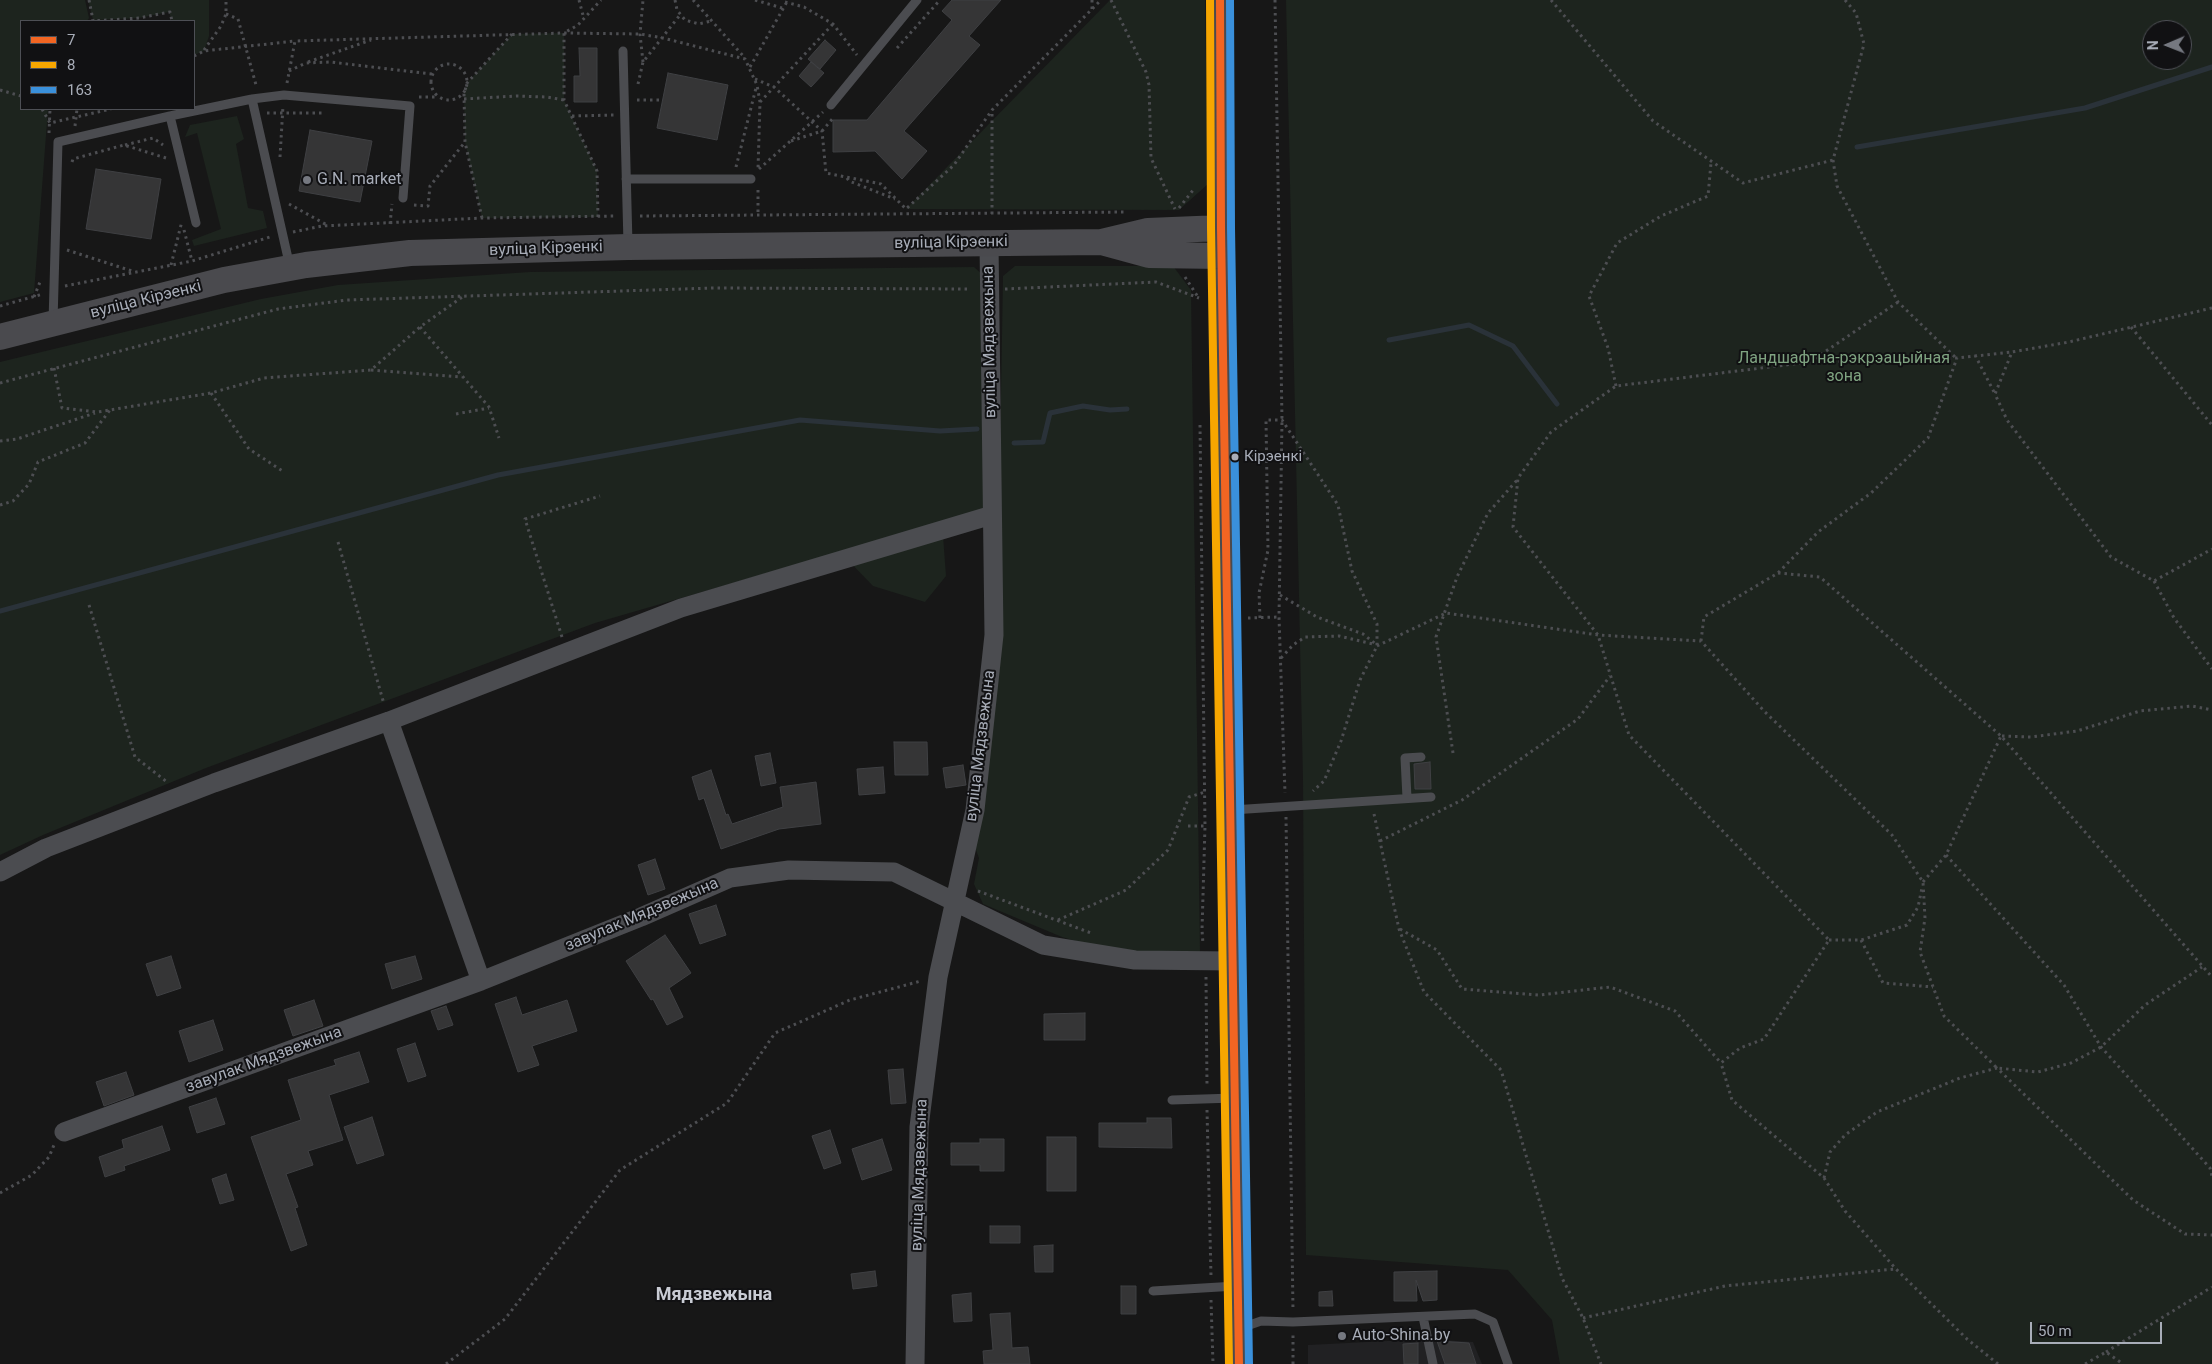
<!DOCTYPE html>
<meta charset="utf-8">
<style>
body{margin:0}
#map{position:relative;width:2212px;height:1364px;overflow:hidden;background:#171717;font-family:Roboto,sans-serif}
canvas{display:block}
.legend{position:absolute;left:20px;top:20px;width:175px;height:90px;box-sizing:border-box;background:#111113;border:1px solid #4d4f55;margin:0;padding:6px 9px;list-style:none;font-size:15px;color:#a8adb8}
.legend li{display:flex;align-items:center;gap:10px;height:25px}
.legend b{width:25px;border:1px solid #4d4f55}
.north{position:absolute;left:2142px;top:20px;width:50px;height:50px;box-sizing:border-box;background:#111113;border:1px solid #4d4f55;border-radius:50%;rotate:269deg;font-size:14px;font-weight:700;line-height:20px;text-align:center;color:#a8adb8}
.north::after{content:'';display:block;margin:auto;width:18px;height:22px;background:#757880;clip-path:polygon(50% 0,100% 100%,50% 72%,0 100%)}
.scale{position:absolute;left:2030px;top:1322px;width:132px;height:22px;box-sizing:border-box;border:2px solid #a8adb8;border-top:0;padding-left:6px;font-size:15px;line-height:18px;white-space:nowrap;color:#a8adb8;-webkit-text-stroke:4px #111113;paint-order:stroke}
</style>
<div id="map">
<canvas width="2212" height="1364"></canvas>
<ul class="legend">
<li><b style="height:6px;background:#f26522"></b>7</li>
<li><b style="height:6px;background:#f7a600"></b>8</li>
<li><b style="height:6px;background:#3a90db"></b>163</li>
</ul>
<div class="north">N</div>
<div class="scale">50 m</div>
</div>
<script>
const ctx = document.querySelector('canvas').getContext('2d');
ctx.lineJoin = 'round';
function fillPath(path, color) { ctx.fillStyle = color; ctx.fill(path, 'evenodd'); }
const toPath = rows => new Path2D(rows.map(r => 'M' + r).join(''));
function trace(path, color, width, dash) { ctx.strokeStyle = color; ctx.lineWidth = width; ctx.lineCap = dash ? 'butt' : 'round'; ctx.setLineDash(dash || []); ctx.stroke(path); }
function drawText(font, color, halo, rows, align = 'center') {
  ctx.font = font + ' Roboto,sans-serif'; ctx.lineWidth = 4; ctx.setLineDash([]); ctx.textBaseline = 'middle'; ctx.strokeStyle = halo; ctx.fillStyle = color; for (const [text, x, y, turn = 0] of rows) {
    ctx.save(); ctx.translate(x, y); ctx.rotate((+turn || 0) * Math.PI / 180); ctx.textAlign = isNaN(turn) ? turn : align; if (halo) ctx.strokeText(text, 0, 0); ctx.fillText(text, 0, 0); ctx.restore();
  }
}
const built = toPath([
 [1427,1339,1473,1342,1482,1364,1308,1364,1308,1345]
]);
const green = toPath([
 [0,0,85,0,89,18,87,21,21,21,21,109,48,109,34,293,0,302],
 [88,0,209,0,209,36,204,51,194,55,194,21,172,21,169,12,139,18,93,20],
 [1110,0,1205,0,1208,184,1179,210,906,209],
 [1286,0,2212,0,2212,1364,1560,1364,1552,1320,1508,1270,1306,1255,1303,780],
 [2152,30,2182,30,2182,60,2152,60],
 [564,33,564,100,597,171,598,217,482,218,465,142,464,94,467,83,512,34],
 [237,116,244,139,236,144,248,208,263,211,267,228,194,246,192,240,221,229,197,133,185,137,190,125],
 [1015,266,1173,266,1191,290,1200,954,1107,950,1062,937,983,904,974,884,979,858,973,842,997,634,1003,276],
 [974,267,985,277,986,510,942,522,946,576,925,602,873,586,840,552,595,623,206,768,43,835,0,855,0,362,261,299,338,285,530,272]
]);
const stream = toPath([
 [1857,147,2085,108,2212,67],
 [1389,340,1469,325,1513,346,1557,404],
 [1014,443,1043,442,1050,413,1083,406,1110,410,1127,409],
 [0,611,498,475,800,420,940,431,977,429]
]);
const building = toPath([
 [952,0,1001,0,969,36,980,45,904,131,927,151,902,179,875,151,833,152,833,120,867,120,952,20,942,11,952,0],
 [825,40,836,50,820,69,808,59,825,40],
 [579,48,597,48,597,102,574,102,574,76,580,76,579,48],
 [811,62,824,73,811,87,799,76,811,62],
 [668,73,728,85,717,140,657,128,668,73],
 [310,130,372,141,360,202,299,191,310,130],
 [96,169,161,179,151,239,86,229,96,169],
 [894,742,927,742,928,775,895,775,894,742],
 [770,753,776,783,761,786,755,756,770,753],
 [1430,762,1431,789,1415,789,1414,764,1430,762],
 [963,765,966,785,946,788,943,768,963,765],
 [883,767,885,793,859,795,857,769,883,767],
 [711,770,726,815,728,814,732,824,783,807,780,787,816,782,821,824,779,829,721,849,704,798,699,800,692,777,711,770],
 [655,859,665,889,648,895,638,865,655,859],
 [716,905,726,935,700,944,689,914,716,905],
 [665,935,691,973,669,988,683,1017,667,1025,653,999,651,1000,626,961,665,935],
 [171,956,181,988,157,996,146,964,171,956],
 [415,956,422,979,392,989,385,964,415,956],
 [516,997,522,1015,567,1000,577,1031,532,1046,539,1065,518,1072,495,1004,516,997],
 [314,1000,323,1026,293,1036,284,1010,314,1000],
 [446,1006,453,1025,438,1030,431,1011,446,1006],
 [1085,1013,1085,1040,1044,1040,1044,1014,1085,1013],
 [213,1020,223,1050,189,1062,179,1031,213,1020],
 [415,1043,426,1076,408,1082,397,1049,415,1043],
 [359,1052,369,1082,329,1095,343,1140,308,1151,313,1165,286,1174,298,1207,295,1208,307,1245,291,1251,251,1137,301,1120,288,1080,336,1065,334,1060,359,1052],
 [903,1069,906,1103,891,1104,888,1070,903,1069],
 [126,1072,134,1095,104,1106,96,1082,126,1072],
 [216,1098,225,1124,197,1133,189,1107,216,1098],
 [372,1117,384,1155,357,1164,344,1127,372,1117],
 [1147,1118,1171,1118,1172,1148,1099,1147,1099,1123,1147,1123,1147,1118],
 [162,1126,170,1150,124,1166,125,1170,105,1177,99,1157,124,1148,122,1140,162,1126],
 [830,1130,841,1163,824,1169,812,1136,830,1130],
 [1047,1137,1076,1137,1076,1191,1047,1191,1047,1137],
 [882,1139,892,1170,862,1180,852,1149,882,1139],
 [980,1139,1004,1139,1004,1171,980,1171,980,1165,951,1165,951,1143,980,1143,980,1139],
 [226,1174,234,1200,220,1204,212,1179,226,1174],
 [990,1226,1020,1226,1020,1243,990,1243,990,1226],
 [1053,1245,1053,1272,1035,1272,1034,1246,1053,1245],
 [875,1271,877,1286,853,1289,851,1274,875,1271],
 [1437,1271,1437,1300,1423,1301,1416,1280,1417,1301,1394,1301,1394,1272,1437,1271],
 [1121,1286,1136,1286,1136,1314,1121,1314,1121,1286],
 [1332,1291,1333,1306,1319,1306,1319,1292,1332,1291],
 [971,1293,972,1321,954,1322,952,1295,971,1293],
 [1010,1313,1012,1348,1028,1347,1030,1364,984,1364,983,1351,993,1350,990,1314,1010,1313],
 [1437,1341,1469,1343,1476,1364,1445,1364,1437,1341],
 [1418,1343,1418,1364,1404,1364,1403,1344,1418,1343]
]);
const path = toPath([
 [89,0,93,20],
 [579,0,584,19],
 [675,0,677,10,685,20,699,24,711,21],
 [693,0,745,58],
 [755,0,782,8],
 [1092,0,1092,9],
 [1111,0,1146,72,1149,85,1151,158,1175,209],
 [1275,0,1282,420,1279,617,1285,793],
 [1551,0,1653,121,1743,183,1833,160],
 [1845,0,1856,13,1864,44,1833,160,1837,186,1898,302,1956,358],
 [785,2,804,7,833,24,857,55],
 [226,14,238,19,256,85],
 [91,21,139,18,170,12,172,21],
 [897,48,940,0],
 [204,50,221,26,226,14,226,0],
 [194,56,204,51,295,41],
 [308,62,371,40],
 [643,62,640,34,643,0],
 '431 82a18 18 0 1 1 36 0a18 18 0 1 1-36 0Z',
 [750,67,788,0],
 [289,71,306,63,330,62,432,74],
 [755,79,774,87,822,131,826,173,881,184,906,209,954,165,992,110,1101,0],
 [287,83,295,41,564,33,640,34,663,38,745,59,757,85,760,102,758,169],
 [638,84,643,62,680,15],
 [0,90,21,96],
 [419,97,438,97],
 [464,99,516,96,547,97,564,100],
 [637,100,663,100],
 [760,102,833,24],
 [42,109,50,123,111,109],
 [267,113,323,113],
 [572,116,614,115],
 [75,126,77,109],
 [49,133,50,109],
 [791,141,822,131,834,117],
 [125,145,153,138,163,145],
 [280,157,283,106],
 [72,162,73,159,124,145,166,158],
 [736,167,756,88],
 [759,169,823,112],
 [847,178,849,181,895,199],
 [758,190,758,214],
 [289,204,327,225],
 [414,205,428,206,430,186,465,142],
 [1179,208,1194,189],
 [992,214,992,111],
 [640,216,1126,212],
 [598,217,597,171,564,100,564,33,578,25,601,0],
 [482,218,465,142,464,94,467,83,512,34],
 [390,224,392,204],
 [184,230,192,261],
 [293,232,322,226,482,218,616,216],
 [67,250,135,272],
 [171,265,182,221],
 [1185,277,1198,297],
 [65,286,192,261,270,237],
 [1005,289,1156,282,1199,298],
 [34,297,40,282],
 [0,306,43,294],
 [2212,308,2069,342,2012,352,1995,394,2007,420,2111,557,2154,581,2212,549],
 [420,327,489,407,499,438],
 [2131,327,2212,425],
 [1975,355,1995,394],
 [1810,362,1898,302],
 [54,368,62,408,98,412,211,393,264,378,371,370,420,327,465,295],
 [371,370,462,377],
 [0,383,278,309,347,300,713,288,971,289],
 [1616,386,1608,348,1589,296,1617,243,1661,216,1708,196,1711,163],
 [211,393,249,449,284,472],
 [456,414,489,408],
 [1200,425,1205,826,1202,930,1203,944],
 [0,441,17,439,95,413],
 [1244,457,1266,456],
 [0,505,13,501,29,484,38,462,85,443,110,410],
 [338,542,384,704],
 [1778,573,1820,577,2001,736,2212,977],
 [2154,581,2174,618,2212,669],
 [1280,595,1317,617,1363,634,1377,645],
 [89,605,135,757,167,782],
 [1248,618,1279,617],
 [1260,618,1259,593,1268,550,1266,420,1282,420,1338,505,1352,571,1377,624,1377,646,1360,680,1341,741,1324,781,1313,791],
 [562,637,525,519,600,496],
 [1701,641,1704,617,1778,573,1818,532,1871,493,1928,438,1957,358],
 [1377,646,1446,613,1598,635,1701,641,1764,711,1892,835,1923,882,1925,918,1920,952,1944,1016,1997,1068,2038,1072,2071,1063,2101,1047,2145,1005,2202,967],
 [1281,658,1293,645,1305,637,1339,636,1373,644],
 [2002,736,2031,737,2077,731,2140,711,2192,706,2212,710],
 [1453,753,1436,637,1457,577,1488,513,1518,479],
 [1374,814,1399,929,1424,992,1501,1070,1562,1278,1583,1318,1601,1364],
 [1286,817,1293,1311],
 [1188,826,1207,826],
 [1380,841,1462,800,1578,719,1610,676],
 [1946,855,2064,985,2101,1047,2210,1168,2212,1176],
 [1923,882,1946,855,2001,736],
 [978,891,1091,933],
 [1058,920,1126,890,1168,850,1189,797,1205,792],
 [1400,929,1437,950,1462,989,1539,995,1610,987,1675,1011,1721,1063],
 [1829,940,1861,940,1907,925,1918,907,1922,888],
 [1861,940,1883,983,1933,987],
 [1206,977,1207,1086],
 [1207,1110,1211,1276],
 [1824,1178,1830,1152,1845,1135,1877,1112,1960,1078,1997,1068,2133,1200,2185,1234,2212,1235],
 [0,1193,32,1175,49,1157,54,1145],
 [1211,1300,1213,1364],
 [1583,1318,1725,1286,1895,1269],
 [2106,1352,2212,1287],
 [446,1364,505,1319,620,1170,727,1103,775,1033,850,1000,921,981],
 [1293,1364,1293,1335],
 [1998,1364,1967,1339,1896,1269,1845,1211,1824,1178,1732,1100,1721,1063,1740,1048,1764,1039,1829,940,1629,735,1598,635,1513,527,1518,478,1551,432,1616,386,1810,362,1957,358,2012,352],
 [2085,1364,2106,1352,2123,1364]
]);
const lane = toPath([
 [623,51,628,244],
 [831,105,917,0],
 [626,179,751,179],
 [196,223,170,116,252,99],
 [290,267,252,99,284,95,410,106,403,198],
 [53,322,58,142,170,116],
 [1407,798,1405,758,1421,757],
 [1232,810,1431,797],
 [1172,1100,1234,1098],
 [1153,1291,1236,1286],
 [1423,1317,1433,1364],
 [1241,1328,1261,1321,1293,1322,1475,1314,1493,1322,1508,1364]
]);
const street = toPath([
 [389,721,481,981],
 [0,872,46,848,214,783,389,721,681,608,992,515],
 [64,1132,481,981,641,917,730,878,789,870,894,872,1043,945,1135,960,1233,961],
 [915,1364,919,1127,938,977,975,810,994,635,989,243]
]);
const secondary = toPath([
 [1220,0,1221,228,1239,1364],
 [1105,243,1149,255,1222,256],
 [0,337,224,280,306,265,410,253,628,247,1102,242,1148,231,1221,228]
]);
const bus1 = toPath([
 [1220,0,1221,228,1239,1364]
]);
const bus2 = toPath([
 [1210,0,1211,228,1229,1364]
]);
const bus3 = toPath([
 [1230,0,1231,228,1249,1364]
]);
const markers = [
 [307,180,5,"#757880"],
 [1235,457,4.5,"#a8adb8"],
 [1342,1336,5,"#757880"]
];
const busNames = [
 ["Кірэенкі",1244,457]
];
const poiNames = [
 ["G.N. market",317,180],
 ["Auto-Shina.by",1352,1336]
];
const streetNames = [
 ["вуліца Кірэенкі",951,243,-1],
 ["вуліца Кірэенкі",546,249,-2],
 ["вуліца Кірэенкі",146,300,-14],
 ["вуліца Мядзвежына",990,342,-91],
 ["вуліца Мядзвежына",981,746,-83],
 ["завулак Мядзвежына",642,915,-23],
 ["завулак Мядзвежына",264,1060,-20],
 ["вуліца Мядзвежына",920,1175,-88]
];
const parkNames = [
 ["Ландшафтна-рэкрэацыйная",1844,359],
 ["зона",1844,377]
];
const neighbourhoodNames = [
 ["Мядзвежына",714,1295]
];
fillPath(built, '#212123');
fillPath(green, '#1d241e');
trace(stream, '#2a3239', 5);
fillPath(building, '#353536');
trace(building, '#3f4043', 1);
trace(path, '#4d4e52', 3, [2.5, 4]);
trace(lane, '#4b4c50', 9);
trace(street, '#4b4c50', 19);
trace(secondary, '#4a4a4e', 26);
trace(bus1, '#f26522', 8);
trace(bus2, '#f7a600', 8);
trace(bus3, '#3a90db', 8);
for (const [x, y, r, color] of markers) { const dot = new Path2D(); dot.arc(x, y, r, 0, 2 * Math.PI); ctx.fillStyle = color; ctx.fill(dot); trace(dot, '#111113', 2); }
drawText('15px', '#a8adb8', '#111113', busNames, 'left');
drawText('16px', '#a8adb8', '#111113', poiNames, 'left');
drawText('16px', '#a8adb8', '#111113', streetNames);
drawText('16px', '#7fa381', '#111113', parkNames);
drawText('bold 18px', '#c9ccd4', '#111113', neighbourhoodNames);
</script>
